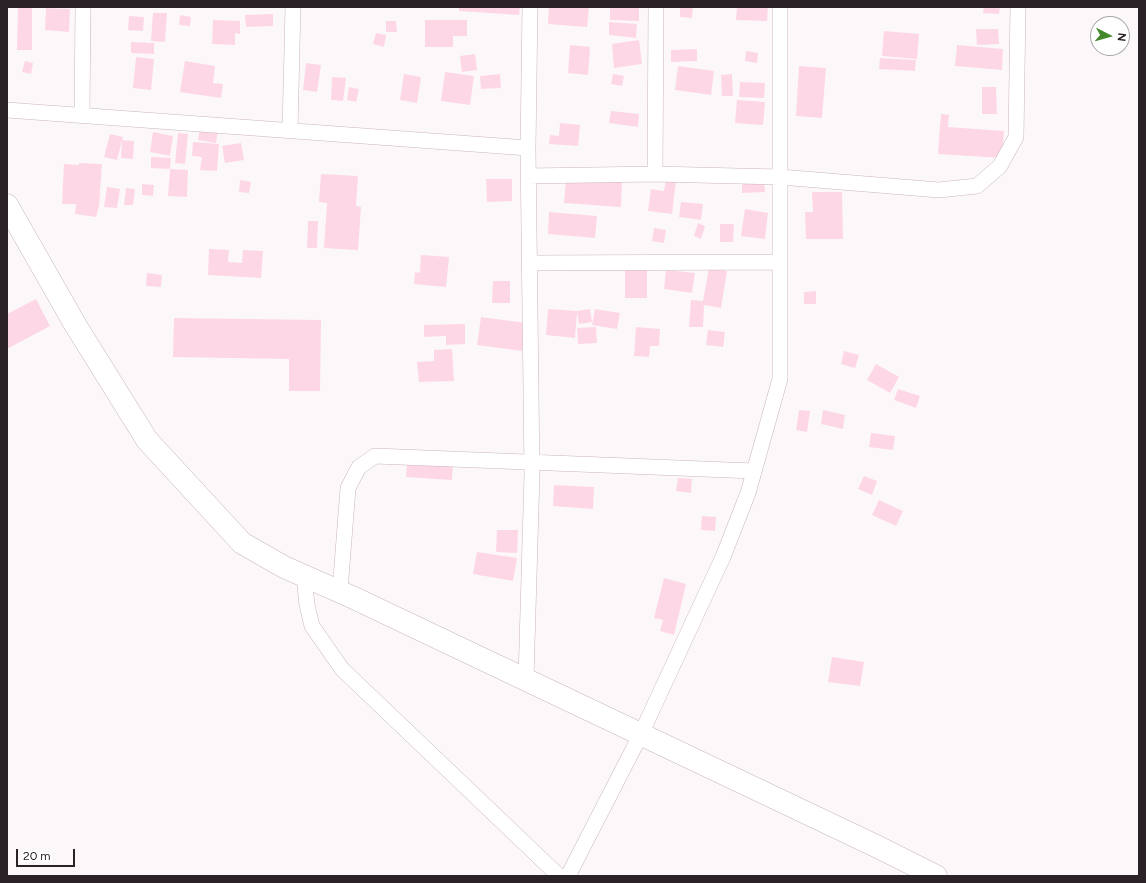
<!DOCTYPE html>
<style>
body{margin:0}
#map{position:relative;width:1146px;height:883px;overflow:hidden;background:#fcf8fa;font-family:Figtree,sans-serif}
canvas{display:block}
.frame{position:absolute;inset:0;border:8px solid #2a2226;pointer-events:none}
.north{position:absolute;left:1090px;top:16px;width:40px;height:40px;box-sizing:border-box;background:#fff;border:1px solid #aaa7a8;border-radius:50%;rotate:96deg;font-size:11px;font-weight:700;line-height:16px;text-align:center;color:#2a2226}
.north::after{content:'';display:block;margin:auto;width:14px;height:18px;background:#44882c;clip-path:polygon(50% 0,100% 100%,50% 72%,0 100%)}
.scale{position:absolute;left:16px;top:849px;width:59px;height:18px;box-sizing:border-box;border:2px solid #2a2226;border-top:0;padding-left:5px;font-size:12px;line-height:14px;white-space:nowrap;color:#2a2226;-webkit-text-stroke:3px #fff;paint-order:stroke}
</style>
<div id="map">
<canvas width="1146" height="883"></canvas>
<div class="frame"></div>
<div class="north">N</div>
<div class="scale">20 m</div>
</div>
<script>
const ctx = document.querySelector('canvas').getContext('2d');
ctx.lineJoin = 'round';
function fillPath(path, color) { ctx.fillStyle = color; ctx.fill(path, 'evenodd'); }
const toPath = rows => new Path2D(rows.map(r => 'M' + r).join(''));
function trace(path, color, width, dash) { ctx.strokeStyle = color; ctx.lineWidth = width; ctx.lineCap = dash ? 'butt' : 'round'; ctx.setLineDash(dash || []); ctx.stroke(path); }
const building = toPath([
 [18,7,32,7,32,50,17,50],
 [459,7,520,7,519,15,459,11],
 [549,7,589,7,587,27,548,24],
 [610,7,639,7,639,21,610,20],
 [680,7,693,7,692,18,680,17],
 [737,7,768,7,767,21,736,20],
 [984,7,1000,7,999,14,983,13],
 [46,8,70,9,69,32,45,30],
 [153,13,167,13,165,42,151,41],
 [273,14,273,26,246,27,245,15],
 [180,15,191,17,190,26,179,25],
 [129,16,144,17,143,31,128,30],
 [213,20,240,21,240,34,235,33,235,45,212,44],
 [425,20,467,20,467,36,453,36,453,47,425,47],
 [386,21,396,21,397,32,386,32],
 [609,22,637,24,636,38,609,35],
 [976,29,998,29,999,44,977,45],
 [884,31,919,34,917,59,882,56],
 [376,33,386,35,384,47,373,44],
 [639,40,642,64,614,68,612,44],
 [131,42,154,43,154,54,131,53],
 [570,45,590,47,588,75,568,73],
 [957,45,1003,49,1002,70,955,66],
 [697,49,697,61,671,62,671,50],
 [746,51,758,53,757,63,745,61],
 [475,54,477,70,462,72,460,56],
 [136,57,154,59,151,90,133,88],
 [880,58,916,60,915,71,879,69],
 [25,61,33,63,31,74,22,72],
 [185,61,215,66,213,83,223,84,221,98,180,92],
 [306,63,321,65,317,92,303,90],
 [678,66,714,71,711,95,675,90],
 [799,66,826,68,822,118,796,116],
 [445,72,474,76,470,105,441,101],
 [404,74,421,77,417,103,400,100],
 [500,74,501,88,481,89,480,76],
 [613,74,624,76,622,86,611,84],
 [732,74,733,96,722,96,721,75],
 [332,77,346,78,343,101,331,100],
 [740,82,765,83,764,98,739,97],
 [349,87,359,89,356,102,347,100],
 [982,87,996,87,997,114,982,114],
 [737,100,765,102,763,125,735,123],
 [611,111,639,114,638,127,609,123],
 [941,114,949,115,948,127,1004,131,1002,158,938,154],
 [560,123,580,125,578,146,549,144,550,135,559,136],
 [200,126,218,129,216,143,198,140],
 [153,132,173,136,170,156,150,152],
 [178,133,188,134,185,164,175,163],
 [110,134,123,137,117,160,104,157],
 [122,140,134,141,133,159,121,158],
 [193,142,219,144,217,171,200,170,202,157,192,156],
 [241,143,244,160,225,163,222,146],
 [151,157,171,158,170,169,151,168],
 [79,163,102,164,99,206,96,217,75,214,76,204,62,204,64,164,79,165],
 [170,169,188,170,187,197,168,196],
 [321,174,358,176,356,206,361,207,358,250,324,248,327,203,319,202],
 [566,178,622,182,621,207,564,203],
 [486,179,512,179,512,201,487,202],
 [666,179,676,180,672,214,648,211,651,189,664,191],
 [240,180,251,182,249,193,239,192],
 [742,181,764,181,765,192,742,193],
 [142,184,154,185,153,196,142,195],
 [107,187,120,189,117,208,104,207],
 [126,188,135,189,133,205,124,205],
 [812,192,842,192,843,239,806,239,805,212,813,212],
 [681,202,703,204,701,220,679,217],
 [745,209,768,213,765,239,741,236],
 [549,212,597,216,595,238,548,234],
 [308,221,318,221,317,248,307,248],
 [698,223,705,226,701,239,694,236],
 [720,224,734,224,733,242,720,242],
 [654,228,666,230,664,243,652,241],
 [209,249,229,250,228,262,242,263,243,250,263,251,261,278,208,275],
 [421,255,449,257,446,287,414,284,415,272,420,273],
 [625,266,647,266,647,298,625,298],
 [709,268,727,271,721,308,704,305,703,327,689,327,691,300,703,301],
 [666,270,695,273,692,293,664,289],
 [147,273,162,275,161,287,146,286],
 [493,281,510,281,510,303,492,303],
 [816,291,816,304,804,304,804,292],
 [36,299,50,326,7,349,7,314],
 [548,309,577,311,590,309,592,322,579,324,577,312,575,338,546,335],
 [595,309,620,313,617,329,592,325],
 [481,317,526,323,522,351,477,345],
 [174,318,321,320,320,391,289,391,289,359,173,357],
 [465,324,465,344,446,345,446,336,424,337,424,325],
 [596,327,597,343,578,344,577,328],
 [636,327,660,329,659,346,650,346,649,357,634,356],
 [708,330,725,332,723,347,706,345],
 [452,349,454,381,419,382,417,362,434,361,434,350],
 [844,351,859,355,855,368,841,364],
 [876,364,899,377,890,393,867,380],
 [898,389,920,396,916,408,894,400],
 [799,410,810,411,807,432,796,430],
 [823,410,845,415,843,429,821,424],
 [871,433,895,436,893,450,869,447],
 [407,463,453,465,452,480,406,477],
 [864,476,877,481,872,495,858,489],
 [678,478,692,479,691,493,676,491],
 [554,485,594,487,593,509,553,506],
 [879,500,903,511,896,526,872,515],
 [702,516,716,517,715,531,701,530],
 [497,530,518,530,517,553,496,552],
 [477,552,517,558,513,581,473,574],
 [664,578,686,584,674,635,660,631,663,620,654,618],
 [832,657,864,662,860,686,828,682]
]);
const minor = toPath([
 [7,110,528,148],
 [82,115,83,7],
 [290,130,293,7],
 [655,174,656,7],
 [528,176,655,174,780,177,939,190,977,186,1000,166,1016,137,1018,7],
 [529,263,780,262],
 [304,576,307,605,312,626,342,669,559,876],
 [340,591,348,488,359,467,375,456,754,471],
 [526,679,532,474,528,148,530,7],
 [568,876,641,734,723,557,748,493,780,379,780,7]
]);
const secondary = toPath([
 [7,205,76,326,147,440,242,543,284,567,354,598,876,846,936,876]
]);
fillPath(building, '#fed7e7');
trace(minor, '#cab5bd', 16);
trace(secondary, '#cab5bd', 23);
trace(minor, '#fff', 15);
trace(secondary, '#fff', 22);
</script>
